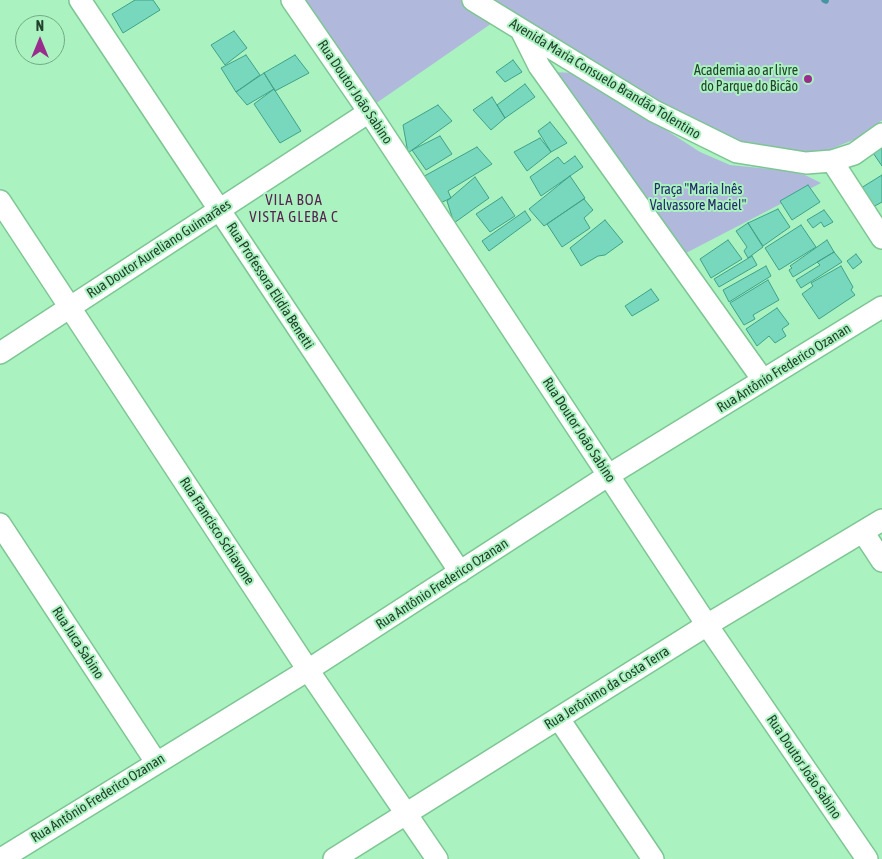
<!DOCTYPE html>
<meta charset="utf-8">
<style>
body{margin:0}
#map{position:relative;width:882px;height:859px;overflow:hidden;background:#aaf2bf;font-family:"Asap Condensed",sans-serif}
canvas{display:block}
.north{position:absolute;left:15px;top:15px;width:50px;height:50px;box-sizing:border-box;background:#aaf2bf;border:1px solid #74ab85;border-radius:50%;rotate:0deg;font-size:14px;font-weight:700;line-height:20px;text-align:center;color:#23412d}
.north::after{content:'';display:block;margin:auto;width:18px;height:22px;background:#992c8c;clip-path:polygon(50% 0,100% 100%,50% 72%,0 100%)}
</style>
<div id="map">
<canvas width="882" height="859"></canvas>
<div class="north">N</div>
</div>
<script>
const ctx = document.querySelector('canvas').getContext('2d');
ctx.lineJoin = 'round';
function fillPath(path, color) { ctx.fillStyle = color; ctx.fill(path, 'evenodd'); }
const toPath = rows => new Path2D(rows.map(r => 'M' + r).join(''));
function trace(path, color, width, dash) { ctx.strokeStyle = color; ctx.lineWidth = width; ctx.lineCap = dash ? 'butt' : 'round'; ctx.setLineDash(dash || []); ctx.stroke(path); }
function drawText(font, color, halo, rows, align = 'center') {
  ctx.font = font + ' "Asap Condensed",sans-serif'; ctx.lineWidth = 4; ctx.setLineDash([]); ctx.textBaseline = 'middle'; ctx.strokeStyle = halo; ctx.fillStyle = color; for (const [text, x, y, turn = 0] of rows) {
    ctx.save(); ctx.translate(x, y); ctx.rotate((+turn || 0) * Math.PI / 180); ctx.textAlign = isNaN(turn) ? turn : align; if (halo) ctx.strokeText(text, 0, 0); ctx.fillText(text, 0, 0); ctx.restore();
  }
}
const green = toPath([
 [303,0,462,0,495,21,375,104],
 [486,0,882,0,882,120,865,135,819,154,739,147,661,109],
 [550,72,578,73,700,152,730,165,780,170,805,175,821,183,686,253]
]);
const stream = toPath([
 [824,0,826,1]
]);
const building = toPath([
 [135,0,153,0,160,10,123,33,112,14,135,0],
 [234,31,247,48,225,65,211,45,234,31],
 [246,55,260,75,236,92,221,68,246,55],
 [295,55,309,73,275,91,264,73,295,55],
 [513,60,522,72,505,82,496,72,513,60],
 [264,73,274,89,247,105,236,92,264,73],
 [525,84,535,97,505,118,497,105,525,84],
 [274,89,301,131,280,143,254,104,274,89],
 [492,97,505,118,491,130,473,110,492,97],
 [438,105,452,121,408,153,403,125,438,105],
 [550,122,567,143,551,152,538,131,550,122],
 [440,136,452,154,426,170,412,150,440,136],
 [882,136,882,166,869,147,882,136],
 [540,138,551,152,527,171,514,152,540,138],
 [477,147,492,164,448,191,451,198,436,205,419,179,477,147],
 [575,156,583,167,541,196,530,177,558,157,564,164,575,156],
 [882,175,882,202,871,208,861,188,882,175],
 [570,176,585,198,544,226,529,209,570,176],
 [475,177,489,198,454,223,447,201,475,177],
 [808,185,820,202,792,220,780,201,808,185],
 [502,197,515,216,490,232,476,214,502,197],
 [584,199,593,210,584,218,590,228,562,247,547,224,584,199],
 [778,209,790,227,763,246,748,223,778,209],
 [824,210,833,222,824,227,821,222,813,228,807,220,824,210],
 [525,211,531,220,489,251,482,241,525,211],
 [605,220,623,242,605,255,598,256,581,266,570,248,605,220],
 [748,223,763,247,748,258,744,251,747,247,736,231,748,223],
 [801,225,816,247,779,270,765,248,801,225],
 [728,240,742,259,711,278,700,259,728,240],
 [827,240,834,252,793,277,789,270,792,268,790,266,827,240],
 [834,252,842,262,801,288,796,280,820,265,817,262,834,252],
 [856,254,862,262,853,269,847,261,856,254],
 [752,256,757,265,719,287,714,279,752,256],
 [766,266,771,276,729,302,723,290,766,266],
 [841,266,853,287,851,290,855,295,819,319,802,294,813,286,811,283,841,266],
 [768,280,779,300,753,315,755,319,744,325,730,303,768,280],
 [651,289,659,300,632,316,625,306,651,289],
 [777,308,789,324,782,329,786,336,775,343,769,336,757,346,746,329,777,308]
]);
const street = toPath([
 [80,0,460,572],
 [292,0,369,112,707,625,867,859],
 [473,0,654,111,737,152,806,163,832,161,854,154,882,134],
 [521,30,539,66,763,380],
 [832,161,882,238],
 [0,201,308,670,437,859],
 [0,353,369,112],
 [0,524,156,762],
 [863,532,882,561],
 [559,719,653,859],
 [1,859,308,670,609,475,882,307],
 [334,859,707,625,882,520]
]);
const markers = [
 [808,79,5,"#992c8c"]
];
const poiNames = [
 ["Academia ao ar livre",798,71],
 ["do Parque do Bicão",798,87]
];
const streetNames = [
 ["Avenida Maria Consuelo Brandão Tolentino",605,79,31],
 ["Rua Doutor João Sabino",355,92,56],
 ["Rua Doutor Aureliano Guimarães",159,249,-33],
 ["Rua Professora Elidia Benetti",270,286,57],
 ["Rua Antônio Frederico Ozanan",784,368,-32],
 ["Rua Doutor João Sabino",579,430,57],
 ["Rua Francisco Schiavone",217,531,57],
 ["Rua Antônio Frederico Ozanan",442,584,-33],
 ["Rua Juca Sabino",78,643,57],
 ["Rua Jerônimo da Costa Terra",607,688,-32],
 ["Rua Doutor João Sabino",804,767,56],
 ["Rua Antônio Frederico Ozanan",98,798,-32]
];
const parkNames = [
 ["Praça \"Maria Inês",698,190],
 ["Valvassore Maciel\"",698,206]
];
const neighbourhoodNames = [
 ["VILA BOA",294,200],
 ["VISTA GLEBA C",294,217]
];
fillPath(green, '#b0b9db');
trace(stream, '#4694a4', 5.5);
fillPath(building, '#78d8bd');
trace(building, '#3ea188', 1);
trace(street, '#7ec594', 24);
trace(street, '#fff', 21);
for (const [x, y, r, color] of markers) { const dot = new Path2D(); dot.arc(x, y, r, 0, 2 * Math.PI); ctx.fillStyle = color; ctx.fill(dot); trace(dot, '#aaf2bf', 2); }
drawText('14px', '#23412d', '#aaf2bf', poiNames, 'right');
drawText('14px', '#23412d', '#aaf2bf', streetNames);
drawText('14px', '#232b6a', '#aaf2bf', parkNames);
ctx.letterSpacing = '1px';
drawText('15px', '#582351', '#aaf2bf', neighbourhoodNames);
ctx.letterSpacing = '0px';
</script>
